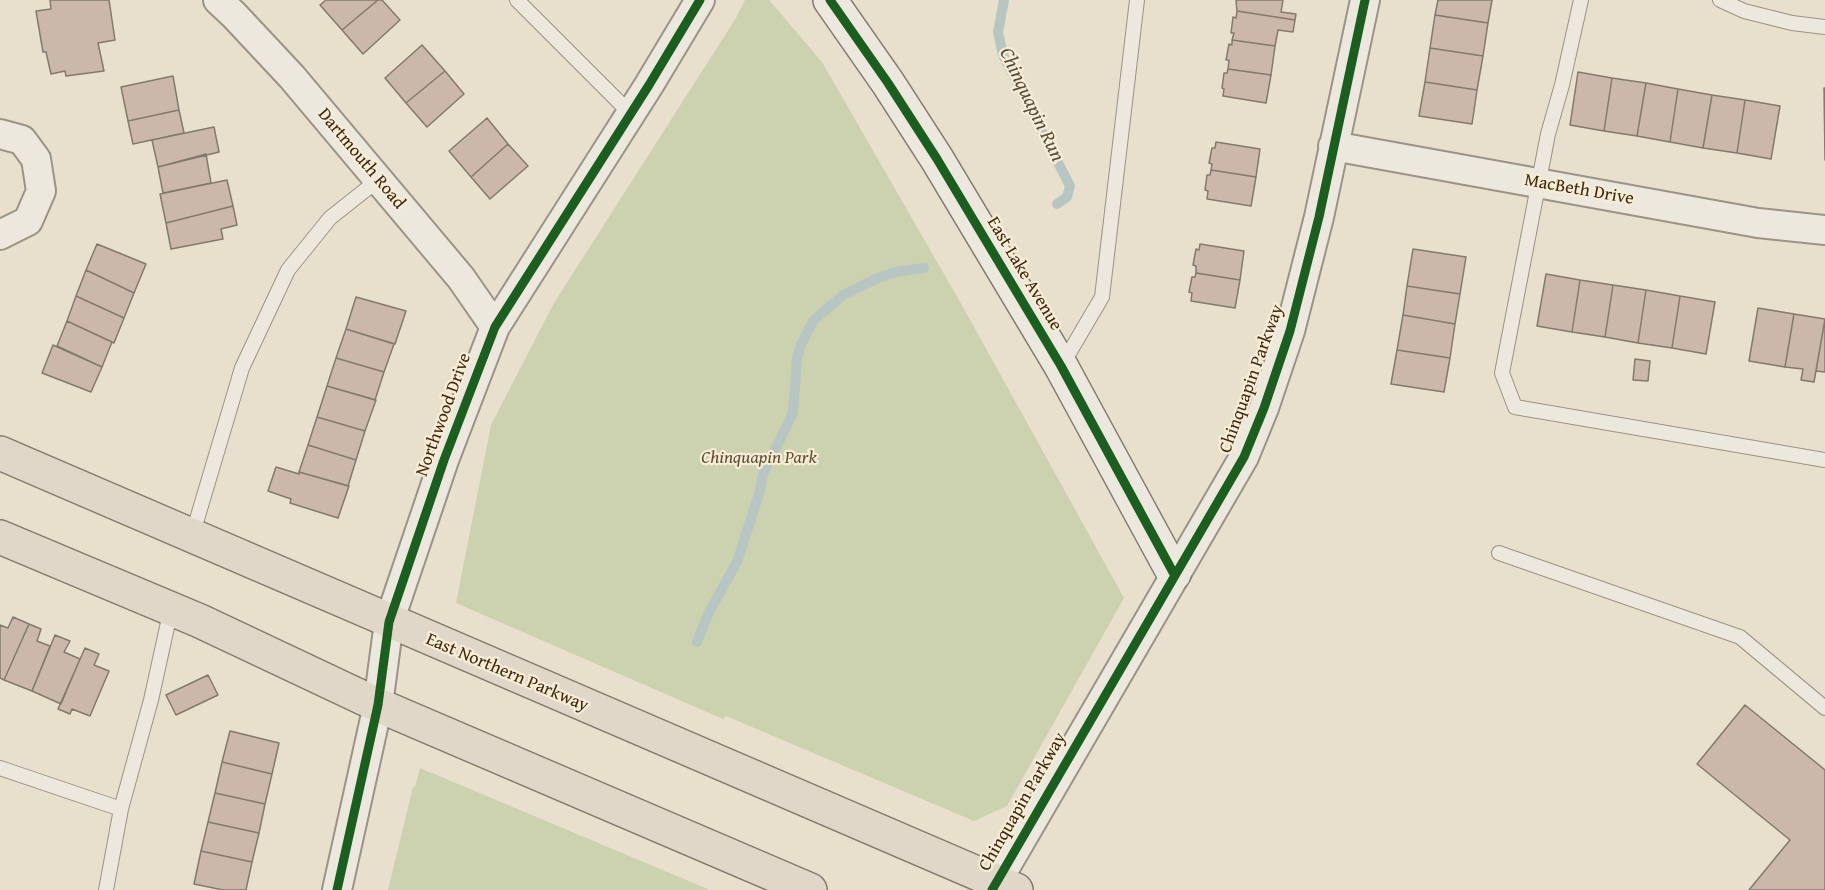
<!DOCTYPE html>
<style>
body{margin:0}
canvas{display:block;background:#e8dfcc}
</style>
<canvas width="1825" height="890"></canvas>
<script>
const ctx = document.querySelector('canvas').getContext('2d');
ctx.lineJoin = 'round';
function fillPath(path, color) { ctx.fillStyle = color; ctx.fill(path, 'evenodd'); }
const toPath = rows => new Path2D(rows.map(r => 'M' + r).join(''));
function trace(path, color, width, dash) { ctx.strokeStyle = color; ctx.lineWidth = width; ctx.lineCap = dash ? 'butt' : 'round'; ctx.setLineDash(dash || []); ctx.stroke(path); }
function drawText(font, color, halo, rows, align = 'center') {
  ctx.font = font + ' "Gentium Book Plus",serif'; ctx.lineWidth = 4.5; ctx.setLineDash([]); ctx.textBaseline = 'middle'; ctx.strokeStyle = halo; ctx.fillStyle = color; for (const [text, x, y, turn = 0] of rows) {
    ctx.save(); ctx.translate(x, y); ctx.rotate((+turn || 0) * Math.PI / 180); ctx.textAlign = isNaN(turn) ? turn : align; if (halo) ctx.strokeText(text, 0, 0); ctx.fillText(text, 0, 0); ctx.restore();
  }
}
const green = toPath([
 [745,0,769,0,822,62,963,307,1124,598,1007,806,974,821,726,716,723,719,456,603,491,425,554,303,736,18],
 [420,768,710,890,388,890,413,787,415,787]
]);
const stream = toPath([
 [1004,0,998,32,1003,55,1070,186,1067,197,1057,204],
 [697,642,709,612,737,562,760,491,763,474,793,413,797,358,801,345,813,321,843,295,878,278,895,272,924,268]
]);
const building = toPath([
 [50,0,109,0,115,40,98,43,104,71,66,76,65,71,51,74,46,52,43,52,36,11,51,9,50,0],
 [326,0,378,0,342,30,320,5,326,0],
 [378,0,382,0,400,20,363,54,342,30,378,0],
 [1236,0,1283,0,1281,12,1296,14,1295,20,1237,11,1236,0],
 [1438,0,1492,0,1488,23,1435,15,1438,0],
 [1237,11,1295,20,1293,32,1278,30,1275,46,1232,40,1234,33,1231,33,1233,17,1236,18,1237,11],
 [1435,15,1488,23,1483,56,1430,48,1435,15],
 [1232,40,1275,46,1271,75,1228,69,1229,60,1226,60,1229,44,1232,45,1232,40],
 [422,45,445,71,406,103,385,78,422,45],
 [1430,48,1483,56,1477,90,1425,82,1430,48],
 [1228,69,1271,75,1266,103,1223,96,1224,89,1222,88,1224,73,1227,73,1228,69],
 [445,71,464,94,427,127,406,103,445,71],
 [1578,72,1612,78,1604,131,1570,125,1578,72],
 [173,76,179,110,128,121,121,87,173,76],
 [1612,78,1646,83,1637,136,1604,131,1612,78],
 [1425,82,1477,90,1472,124,1419,116,1425,82],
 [1646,83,1678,89,1670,142,1637,136,1646,83],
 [1824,88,1825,88,1825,160,1824,88],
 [1678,89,1712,95,1703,148,1670,142,1678,89],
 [1712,95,1745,100,1737,153,1703,148,1712,95],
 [1745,100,1780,106,1771,159,1737,153,1745,100],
 [179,110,184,133,133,144,128,121,179,110],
 [487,118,508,144,471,177,449,151,487,118],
 [214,127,219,152,158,167,152,140,214,127],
 [1216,142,1260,149,1256,177,1211,170,1212,164,1209,163,1212,148,1215,148,1216,142],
 [508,144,528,166,490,199,471,177,508,144],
 [206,154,211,183,163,193,158,167,206,154],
 [1211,170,1256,177,1251,206,1207,199,1208,191,1205,190,1207,175,1210,175,1211,170],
 [227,180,233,206,166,223,160,194,227,180],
 [233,206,237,225,221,229,223,239,171,249,166,223,233,206],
 [97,244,146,264,134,293,86,270,97,244],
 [1200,244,1244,251,1240,280,1196,273,1196,266,1193,265,1196,249,1199,250,1200,244],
 [1413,249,1466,257,1460,294,1407,286,1413,249],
 [86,270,134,293,124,318,76,296,86,270],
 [1196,273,1240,280,1235,308,1191,301,1192,293,1189,292,1192,277,1195,277,1196,273],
 [1546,274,1580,280,1572,332,1537,326,1546,274],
 [1580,280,1613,285,1605,337,1572,332,1580,280],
 [1613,285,1646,290,1638,343,1605,337,1613,285],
 [1407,286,1460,294,1455,324,1403,315,1407,286],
 [1646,290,1680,296,1672,348,1638,343,1646,290],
 [76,296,124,318,114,343,67,321,76,296],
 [1680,296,1715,302,1706,354,1672,348,1680,296],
 [356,297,406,311,395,344,346,329,356,297],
 [1758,308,1794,314,1785,367,1749,361,1758,308],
 [1794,314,1825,319,1814,382,1801,380,1803,369,1785,367,1794,314],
 [1403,315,1455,324,1450,358,1397,350,1403,315],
 [1825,319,1825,372,1816,371,1825,319],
 [67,321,112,342,102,367,57,346,67,321],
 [346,329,394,344,384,372,336,358,346,329],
 [53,345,102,367,91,392,42,373,53,345],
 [1397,350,1450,358,1444,392,1391,384,1397,350],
 [336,358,384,372,375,400,327,386,336,358],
 [1635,359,1650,361,1648,381,1633,380,1635,359],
 [327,386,376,400,365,431,317,417,327,386],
 [317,417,365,431,356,460,308,445,317,417],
 [308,445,356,460,348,486,299,472,308,445],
 [276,467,299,474,299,472,349,486,338,518,290,503,291,499,268,491,276,467],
 [13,617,29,624,4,680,0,678,0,625,8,628,13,617],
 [29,624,41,629,37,641,50,646,32,691,4,680,29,624],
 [55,635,70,641,64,652,80,659,61,704,32,691,55,635],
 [85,648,99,654,94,665,109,671,90,716,72,709,70,714,58,709,85,648],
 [208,675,218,695,176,715,166,695,208,675],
 [1745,705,1825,770,1825,890,1749,890,1790,840,1697,764,1745,705],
 [230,731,279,743,272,774,222,762,230,731],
 [222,762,272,774,265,804,215,793,222,762],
 [215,793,265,804,259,833,208,822,215,793],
 [208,822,259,833,252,862,201,851,208,822],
 [201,851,252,862,246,890,223,890,194,884,201,851]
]);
const lane = toPath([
 [517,0,630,113],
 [1581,0,1562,85,1548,134,1502,373,1515,407,1825,460],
 [1720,0,1744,11,1792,23,1825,27],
 [1062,365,1102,297,1137,0],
 [192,536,242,368,288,270,330,218,378,180],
 [1499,553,1740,637,1825,708],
 [0,768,121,809],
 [106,890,121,809,151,700,171,609]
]);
const street = toPath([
 [218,0,234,15,292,77,461,278,495,327],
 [0,134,22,140,36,159,41,191,28,221,0,235],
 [1333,146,1758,223,1825,230],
 [337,890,378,705,389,622,444,460,495,327,649,85,700,0],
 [992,890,1244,457,1264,408,1290,331,1319,217,1365,0]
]);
const secondary = toPath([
 [830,0,888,83,937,159,1061,366,1174,574]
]);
const primary = toPath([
 [0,453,1016,890],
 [0,537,200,621,378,705,810,890]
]);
const cycleway = toPath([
 [830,0,888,83,937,159,1061,366,1174,574],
 [337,890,378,705,389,622,444,460,495,327,649,85,700,0],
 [992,890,1244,457,1264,408,1290,331,1319,217,1365,0]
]);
const streetNames = [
 ["Dartmouth Road",361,159,50],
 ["MacBeth Drive",1579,190,10],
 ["East Lake Avenue",1024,274,59],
 ["Chinquapin Parkway",1252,379,-70],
 ["Northwood Drive",444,415,-70],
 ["East Northern Parkway",507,673,23],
 ["Chinquapin Parkway",1023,802,-60]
];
const parkNames = [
 ["Chinquapin Park",759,458]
];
const waterNames = [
 ["Chinquapin Run",1031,105,64]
];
fillPath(green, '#ccd1af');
trace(stream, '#b8c6c3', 10);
fillPath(building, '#cbb8aa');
trace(building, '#827a6d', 1.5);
trace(lane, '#9b9385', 16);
trace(street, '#9b9385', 32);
trace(secondary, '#827a6d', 36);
trace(primary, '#827a6d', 36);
trace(lane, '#ece8de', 14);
trace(street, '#ece8de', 28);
trace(secondary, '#ece8de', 33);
trace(primary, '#e0d7c9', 33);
trace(cycleway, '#1b5e20', 9);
drawText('18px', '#3e2710', '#f7edd7', streetNames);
drawText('italic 18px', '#5c4e32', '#f7edd7', parkNames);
drawText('italic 20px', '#574c3c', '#f7edd7', waterNames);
</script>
